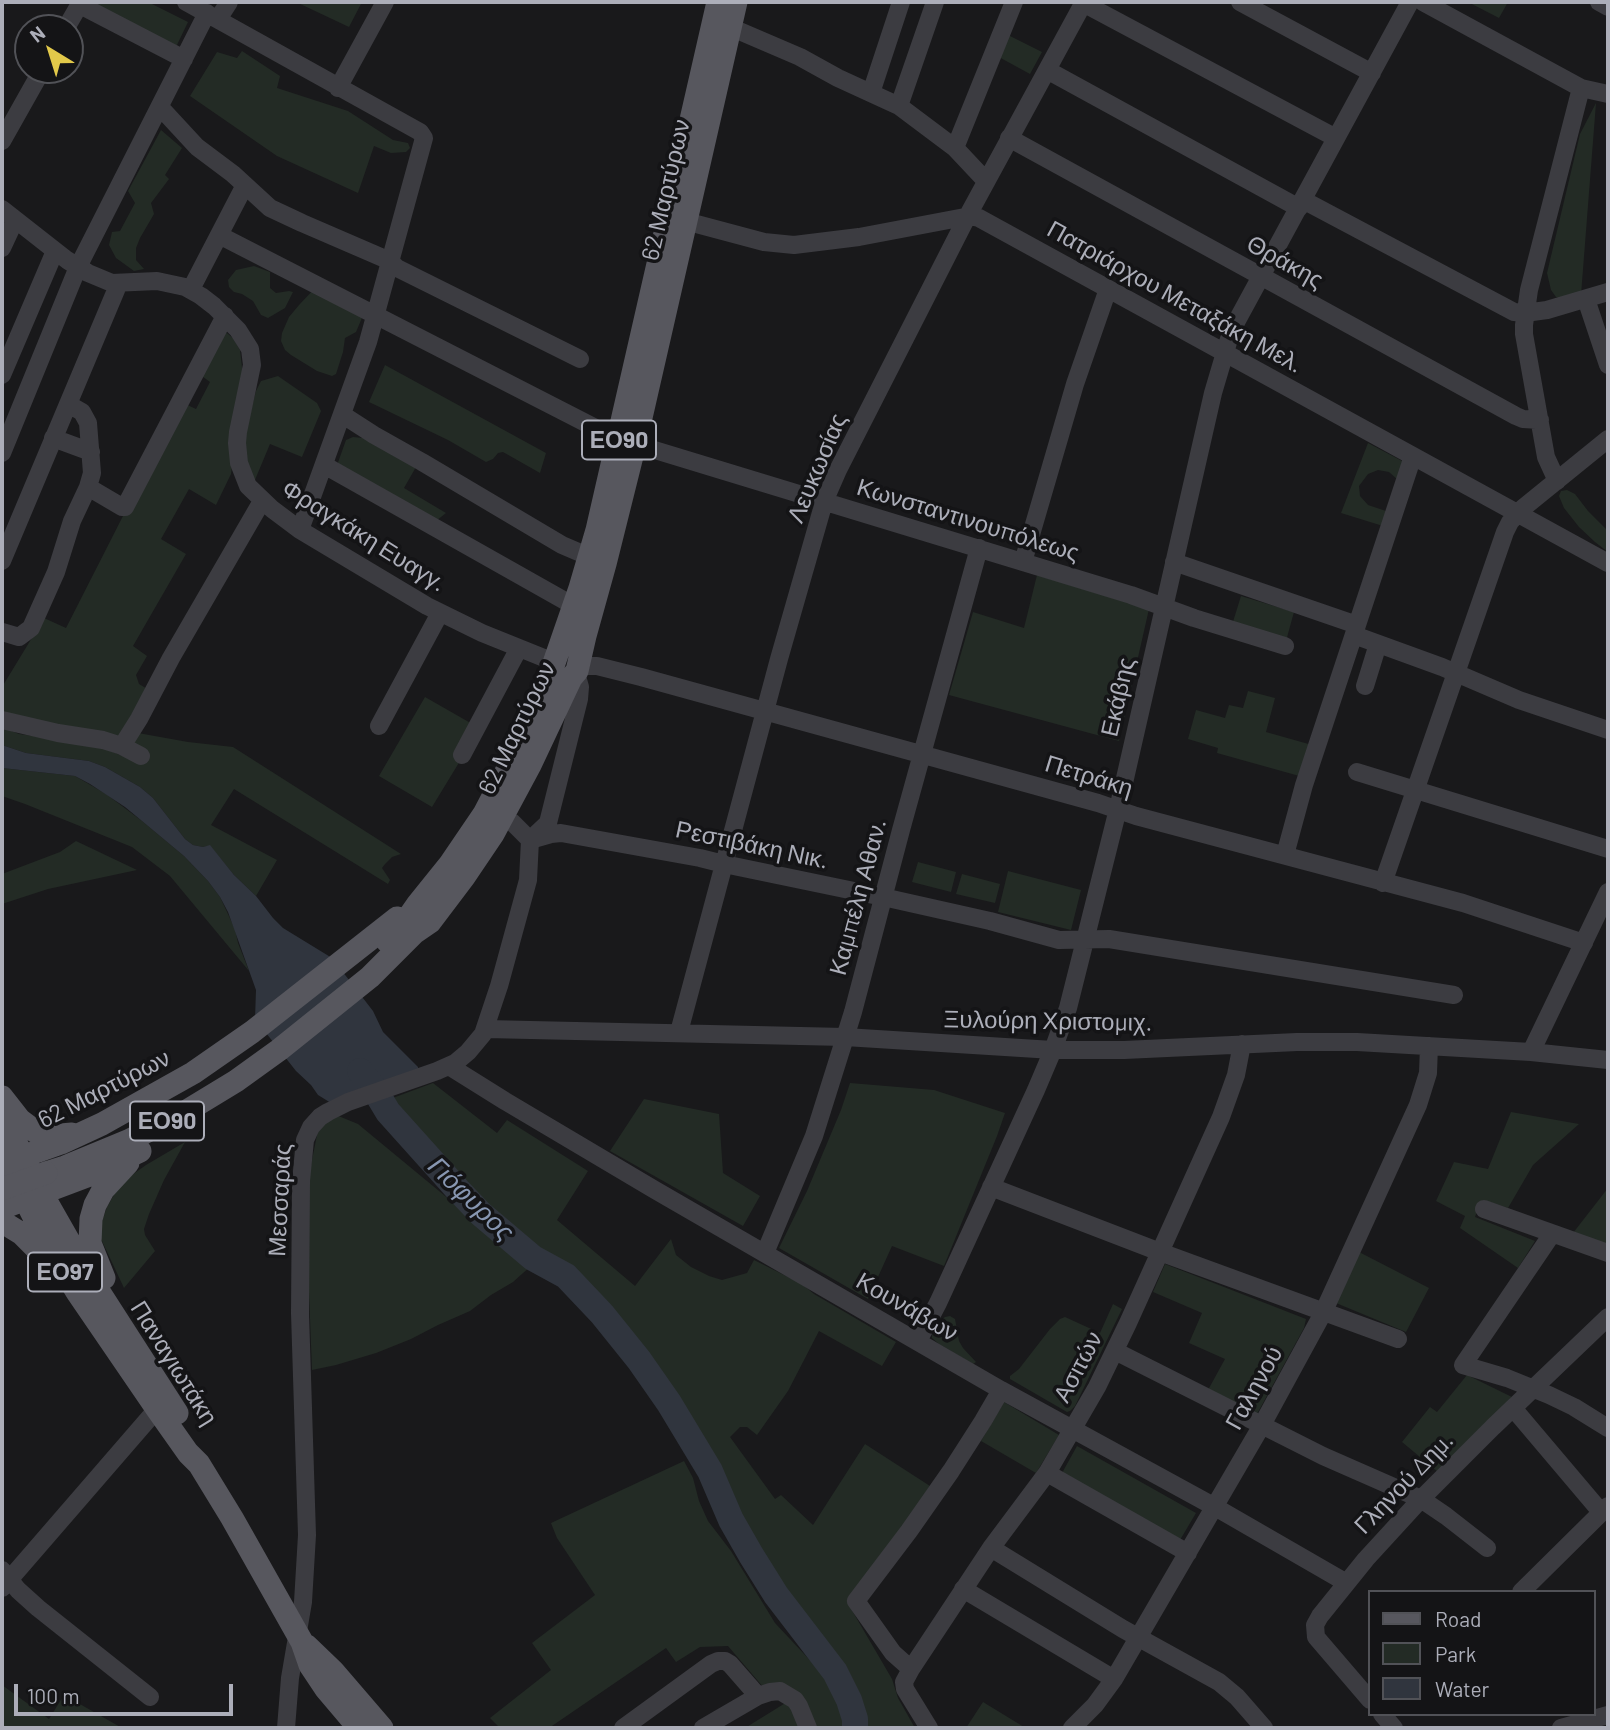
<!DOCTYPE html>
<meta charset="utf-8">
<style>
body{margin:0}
#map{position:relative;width:1610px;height:1730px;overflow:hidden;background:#19191b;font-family:Barlow,sans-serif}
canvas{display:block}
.frame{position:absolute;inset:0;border:4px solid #acaeb9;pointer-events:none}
.legend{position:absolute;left:1368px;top:1590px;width:228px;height:126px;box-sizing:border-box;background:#141416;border:2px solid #515257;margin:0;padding:9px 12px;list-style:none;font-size:21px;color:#acaeb9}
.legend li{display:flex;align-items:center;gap:14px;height:35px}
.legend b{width:35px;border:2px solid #515257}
.north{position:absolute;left:14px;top:14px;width:70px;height:70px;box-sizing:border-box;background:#141416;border:2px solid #515257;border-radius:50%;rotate:322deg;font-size:19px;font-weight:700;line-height:28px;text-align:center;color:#acaeb9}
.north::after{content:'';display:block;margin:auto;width:24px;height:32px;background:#e2c94a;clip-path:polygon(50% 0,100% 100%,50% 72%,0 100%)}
.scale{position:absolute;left:14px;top:1684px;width:219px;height:32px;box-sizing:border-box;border:4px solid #acaeb9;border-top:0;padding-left:9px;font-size:21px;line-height:24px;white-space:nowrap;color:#acaeb9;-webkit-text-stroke:5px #141416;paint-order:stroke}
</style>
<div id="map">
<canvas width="1610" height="1730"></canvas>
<div class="frame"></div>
<ul class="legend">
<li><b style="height:9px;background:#57575e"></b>Road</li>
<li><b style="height:19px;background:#232b25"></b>Park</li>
<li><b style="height:19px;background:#30353e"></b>Water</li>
</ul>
<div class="north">N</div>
<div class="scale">100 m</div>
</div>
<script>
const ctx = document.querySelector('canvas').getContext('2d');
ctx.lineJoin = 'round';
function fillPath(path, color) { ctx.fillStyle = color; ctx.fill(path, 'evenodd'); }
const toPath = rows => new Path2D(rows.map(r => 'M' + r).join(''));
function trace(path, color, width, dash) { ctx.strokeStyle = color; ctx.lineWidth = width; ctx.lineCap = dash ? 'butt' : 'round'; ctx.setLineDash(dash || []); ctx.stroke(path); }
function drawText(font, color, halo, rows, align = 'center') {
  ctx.font = font + ' Barlow,sans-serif'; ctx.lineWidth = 7; ctx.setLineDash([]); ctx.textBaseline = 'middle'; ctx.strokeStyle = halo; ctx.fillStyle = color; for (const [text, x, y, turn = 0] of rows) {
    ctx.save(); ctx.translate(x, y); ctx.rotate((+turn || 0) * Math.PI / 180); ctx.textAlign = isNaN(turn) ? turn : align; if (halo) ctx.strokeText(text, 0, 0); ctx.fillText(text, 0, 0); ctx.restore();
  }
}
const green = toPath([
 [89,2,148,2,188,22,176,47],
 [296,2,362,2,349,27],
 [1468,2,1508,2,1499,18],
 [1008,35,1042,52,1030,74,997,56],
 [242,51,280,76,277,88,348,111,393,140,408,143,410,148,406,152,391,153,374,146,358,193,277,156,190,96,217,52,237,58],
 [1596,103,1581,295,1563,300,1556,297,1551,290,1547,273,1580,134],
 [161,130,182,148,165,175,169,179,151,203,154,214,140,238,136,248,136,260,144,269,134,271,116,258,109,245,112,232,120,231,135,203,128,191],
 [254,266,270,272,270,288,276,293,289,291,293,292,285,308,268,318,261,315,253,301,242,294,234,292,229,287,228,280,236,270],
 [316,287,364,313,356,332,345,338,343,352,336,374,332,376,317,371,291,355,285,350,281,341,282,333,289,317,299,305],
 [222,329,233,338,240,350,243,376,231,474,216,505,189,489,161,539,186,554,133,646,147,656,136,675,139,684,149,690,122,737,75,730,2,714,2,687,44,618,66,628,181,402,196,409,210,382,199,374],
 [385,365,546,453,540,473,503,452,498,453,493,459,486,462,448,440,369,402],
 [278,376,317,403,321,411,302,457,270,444,252,487,244,448,247,426,256,391,261,381],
 [353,437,363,438,416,467,404,488,446,513,436,521,336,468,346,440],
 [1368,443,1404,462,1398,480,1389,472,1378,470,1368,474,1359,486,1360,496,1368,505,1389,512,1383,526,1341,513],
 [1567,490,1575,494,1588,511,1608,531,1608,552,1595,542,1579,527,1564,508,1559,496,1561,491],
 [1037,575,1149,609,1119,741,949,695,973,612,1024,628],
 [1241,596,1294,612,1286,641,1232,625],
 [1248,691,1275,698,1266,732,1312,745,1303,777,1217,753,1218,748,1188,739,1196,710,1225,718,1229,705,1243,708],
 [425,697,474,725,460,761,432,807,379,776],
 [2,727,19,734,93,744,140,763,131,746,138,733,188,742,233,747,401,854,392,857,385,864,382,868,390,880,388,884,234,789,211,825,277,860,256,896,234,875,210,846,203,847,193,845,185,839,153,798,140,787,105,767,89,761,26,753,2,745],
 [2,768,75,776,106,794,142,821,184,856,208,881,220,897,235,929,238,943,249,971,170,876,132,847,25,804,2,796],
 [76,841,137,870,48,889,2,904,2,874,60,852],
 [918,862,956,872,951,892,912,882],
 [1008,871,1081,890,1071,930,998,912],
 [962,874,1000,884,995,903,956,894],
 [433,1083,497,1133,507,1120,588,1171,557,1220,635,1286,671,1239,676,1255,691,1267,709,1276,722,1280,747,1273,754,1260,802,1284,814,1294,896,1342,882,1366,819,1331,788,1391,757,1435,747,1427,740,1427,730,1437,775,1499,781,1495,813,1525,865,1444,930,1486,850,1607,892,1679,898,1698,915,1728,867,1728,860,1703,840,1668,774,1580,741,1528,714,1466,676,1402,641,1354,602,1305,570,1274,552,1262,518,1233,495,1216,390,1099],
 [850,1083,934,1090,1005,1113,997,1136,944,1266,892,1246,868,1299,779,1248,807,1191,841,1110],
 [644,1099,719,1114,723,1173,760,1196,743,1226,610,1151],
 [1511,1112,1579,1124,1533,1165,1508,1208,1483,1200,1478,1209,1475,1217,1535,1241,1518,1268,1460,1228,1465,1216,1436,1201,1454,1162,1488,1169],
 [336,1115,358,1124,485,1229,532,1265,513,1282,491,1295,470,1311,438,1325,411,1339,376,1353,336,1365,312,1370,308,1267,308,1180,318,1130],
 [185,1142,164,1180,149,1214,144,1229,145,1235,155,1251,124,1288,101,1239,101,1224,107,1207,116,1191,129,1177,146,1165],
 [1608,1188,1608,1245,1573,1233],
 [1359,1252,1429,1288,1406,1332,1336,1303],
 [1165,1264,1306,1319,1304,1328,1257,1414,1208,1390,1225,1359,1189,1343,1202,1313,1153,1292],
 [1113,1304,1122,1309,1075,1406,1070,1411,1067,1412,1010,1379,1010,1376,1019,1369,1050,1329,1060,1319,1065,1317,1100,1333],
 [950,1316,955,1319,959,1341,963,1348,976,1362,973,1364,939,1344,932,1338,932,1334,941,1320,945,1317],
 [1467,1375,1512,1397,1438,1472,1402,1442,1430,1407,1437,1412],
 [1004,1402,1059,1435,1036,1473,981,1441],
 [1077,1446,1196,1513,1180,1540,1062,1473],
 [684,1461,693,1478,699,1501,708,1521,731,1551,775,1623,820,1671,843,1706,847,1728,814,1728,811,1720,764,1688,728,1646,700,1647,676,1662,666,1648,549,1728,500,1728,490,1718,551,1670,532,1643,595,1595,557,1538,551,1523],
 [2,1685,49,1719,64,1695,122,1728,2,1728],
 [787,1702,801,1728,745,1728],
 [983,1702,1024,1727,1026,1728,966,1728]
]);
const water = toPath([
 [2,745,26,753,89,761,105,767,140,787,153,798,185,839,193,845,203,847,210,845,234,875,256,896,273,918,283,928,332,958,373,1011,383,1032,418,1067,418,1071,331,1103,318,1095,311,1085,296,1071,255,1019,256,990,228,912,220,897,208,881,184,856,142,821,125,807,90,784,75,776,2,768]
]);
const river = toPath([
 [360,1071,373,1087,388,1112,458,1190,481,1214,533,1258,566,1276,602,1314,639,1360,669,1403,710,1471,731,1520,751,1555,776,1595,835,1672,849,1700,855,1719,855,1728]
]);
const minor = toPath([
 [186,2,420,132,424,138,368,342,300,530],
 [1240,2,1372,73],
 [1423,2,1581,88,1608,94],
 [1599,2,1608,7],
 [1083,3,1336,138],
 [80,5,184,59],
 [218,19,229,2],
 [730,27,800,57,838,78,899,106,955,148,986,181],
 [66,28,81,2],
 [1047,70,1299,208],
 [338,88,385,2],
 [871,93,901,2],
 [899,106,935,2],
 [160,107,197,147,233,174,270,208,302,223,390,261,397,268,580,359],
 [1009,138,1516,416,1523,419,1540,420],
 [2,141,42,70],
 [955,148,1014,2],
 [1303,200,1514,312,1525,313,1547,310,1608,292],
 [2,209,67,260,88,273,112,283,157,281,185,287,201,296,214,306,238,330,250,349,252,365,238,432,237,443,239,463,248,486,272,509,300,530,427,606,482,633,554,662],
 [674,218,764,242,794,245,859,237,970,216,979,218,1608,563],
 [219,235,619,440],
 [2,248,15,220],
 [191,289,245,185],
 [1586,299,1608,365],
 [2,375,55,251],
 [343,415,374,435,422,462,562,545,590,557],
 [53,438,91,452],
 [635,444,1131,595,1194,618,1285,646],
 [2,453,78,267,207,13],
 [324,465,574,606],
 [1557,481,1546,457,1524,334,1524,325,1529,290,1581,88],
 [88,487,122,507,125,507,225,316],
 [2,561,119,283],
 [1023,562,1075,384,1108,289],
 [1174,562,1357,625],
 [2,632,19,637,31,628,56,572,72,521,88,487,92,473,88,423,82,412,68,404],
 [1354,635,1442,667,1519,700,1608,730],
 [578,666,597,666,641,677,1098,803,1136,816,1463,903,1584,943],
 [1365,686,1378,644],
 [2,720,58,733,103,740,122,746,141,756],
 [379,726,440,613],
 [122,746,139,719,171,658,262,501],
 [462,755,519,648],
 [1357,772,1608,849],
 [532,838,548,823,579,699,580,687,576,673],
 [530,840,551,834,561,833,700,858,724,864,883,897,990,921,1059,940,1109,939,1454,995],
 [1285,855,1304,785,1413,456],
 [1383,883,1505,532,1510,522,1523,508,1608,439],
 [486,1029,845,1037,1053,1050,1124,1050,1297,1042,1357,1042,1531,1052,1608,1060],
 [679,1032,779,659,824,502,838,470,967,217,1084,2],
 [1531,1052,1608,892],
 [449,1066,505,1101,655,1190,1001,1390,1215,1507,1345,1582],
 [991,1187,1160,1252,1398,1339],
 [1484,1209,1608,1253],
 [1552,1234,1463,1365,1507,1378,1549,1395,1574,1407,1608,1428],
 [765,1253,814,1136,853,1012,901,830,979,548],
 [918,1341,938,1303,1036,1090,1053,1050,1068,1008,1118,809,1213,393,1229,339,1234,326,1410,2],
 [1115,1351,1323,1456,1421,1499,1446,1516,1487,1548],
 [1513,1408,1601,1512],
 [1047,1473,1188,1553],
 [991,1548,1123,1629,1219,1682,1237,1697,1264,1728],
 [2,1570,18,1590,38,1608,150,1697],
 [2,1588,157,1409],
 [963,1589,1114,1679],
 [1521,1592,1608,1506],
 [911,1669,893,1653,856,1601,909,1531,951,1471,983,1421,1001,1390],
 [1370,1700,1316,1637,1315,1625,1320,1616,1366,1559,1421,1499,1493,1427,1608,1317],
 [1382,1714,1394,1728],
 [286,1728,290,1678,303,1602,307,1535,300,1313,301,1181,305,1140,311,1127,320,1117,328,1112,348,1102,437,1071,455,1063,468,1052,483,1034,499,986,528,880,530,840,513,823,502,819],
 [623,1728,711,1664,718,1661,725,1661,730,1664,758,1696],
 [703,1728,758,1696,770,1692,780,1691,795,1700,799,1706,808,1728],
 [929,1728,905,1689,904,1682,911,1669,991,1548,1047,1473,1097,1387,1128,1323,1221,1117,1236,1075,1242,1044],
 [1072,1728,1095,1705,1114,1679,1262,1425,1323,1313,1418,1105,1428,1073,1429,1046],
 [1561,1728,1608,1715]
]);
const major = toPath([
 [387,941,403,925,417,905,450,864,484,814,520,745,553,666,580,588,597,530,718,2],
 [2,1097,20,1120,36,1132,50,1136,72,1134],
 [2,1116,50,1208,87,1273,177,1413],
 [2,1153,48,1245,77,1292,157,1409,188,1453,199,1464,232,1518,302,1642,310,1665,326,1689,359,1728],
 [2,1164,61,1143,102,1124,193,1073,252,1032,397,918],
 [46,1173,65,1167,128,1141,185,1112,236,1081,279,1050,370,977,414,933,430,922,464,877,493,834,530,765,571,678,577,671,585,636,605,564,635,444,736,2],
 [2,1208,87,1176,140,1151],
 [2,1223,9,1226,22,1234,48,1260],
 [104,1278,90,1243,91,1219,95,1205,103,1190,128,1163],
 [307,1646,333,1671,382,1728]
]);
const majorBridge = toPath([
 [2,1189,46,1173]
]);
const shields = [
 [619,440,74],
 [167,1121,74],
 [65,1272,74]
];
const shieldNames = [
 ["ΕΟ90",619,440],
 ["ΕΟ90",167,1121],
 ["ΕΟ97",65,1272]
];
const streetNames = [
 ["62 Μαρτύρων",666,190,-77],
 ["Θράκης",1285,262,29],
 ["Πατριάρχου Μεταξάκη Μελ.",1175,297,29],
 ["Λευκωσίας",817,468,-67],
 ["Κωνσταντινουπόλεως",968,520,17],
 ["Φραγκάκη Ευαγγ.",364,536,32],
 ["Εκάβης",1118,697,-77],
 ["62 Μαρτύρων",517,728,-64],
 ["Πετράκη",1089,776,17],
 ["Ρεστιβάκη Νικ.",752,845,12],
 ["Καμπέλη Αθαν.",858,897,-75],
 ["Ξυλούρη Χριστομιχ.",1048,1021,1],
 ["62 Μαρτύρων",104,1089,-27],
 ["Μεσσαράς",280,1200,-87],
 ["Κουνάβων",907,1307,30],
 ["Παναγιωτάκη",174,1363,58],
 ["Ασιτών",1078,1367,-62],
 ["Γαληνού",1254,1388,-61],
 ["Γληνού Δημ.",1404,1483,-46]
];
const waterNames = [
 ["Γιόφυρος",471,1199,44]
];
fillPath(green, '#232b25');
fillPath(water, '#30353e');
trace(river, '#30353e', 26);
trace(minor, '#3c3c41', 18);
trace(major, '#57575e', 23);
trace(majorBridge, '#57575e', 23);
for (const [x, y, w] of shields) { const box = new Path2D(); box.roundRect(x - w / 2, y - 19.5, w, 39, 5); ctx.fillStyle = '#141416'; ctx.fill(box); trace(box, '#acaeb9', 2); }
drawText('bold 23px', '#acaeb9', null, shieldNames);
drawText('24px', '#acaeb9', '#141416', streetNames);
drawText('italic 26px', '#8796b1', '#141416', waterNames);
</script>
